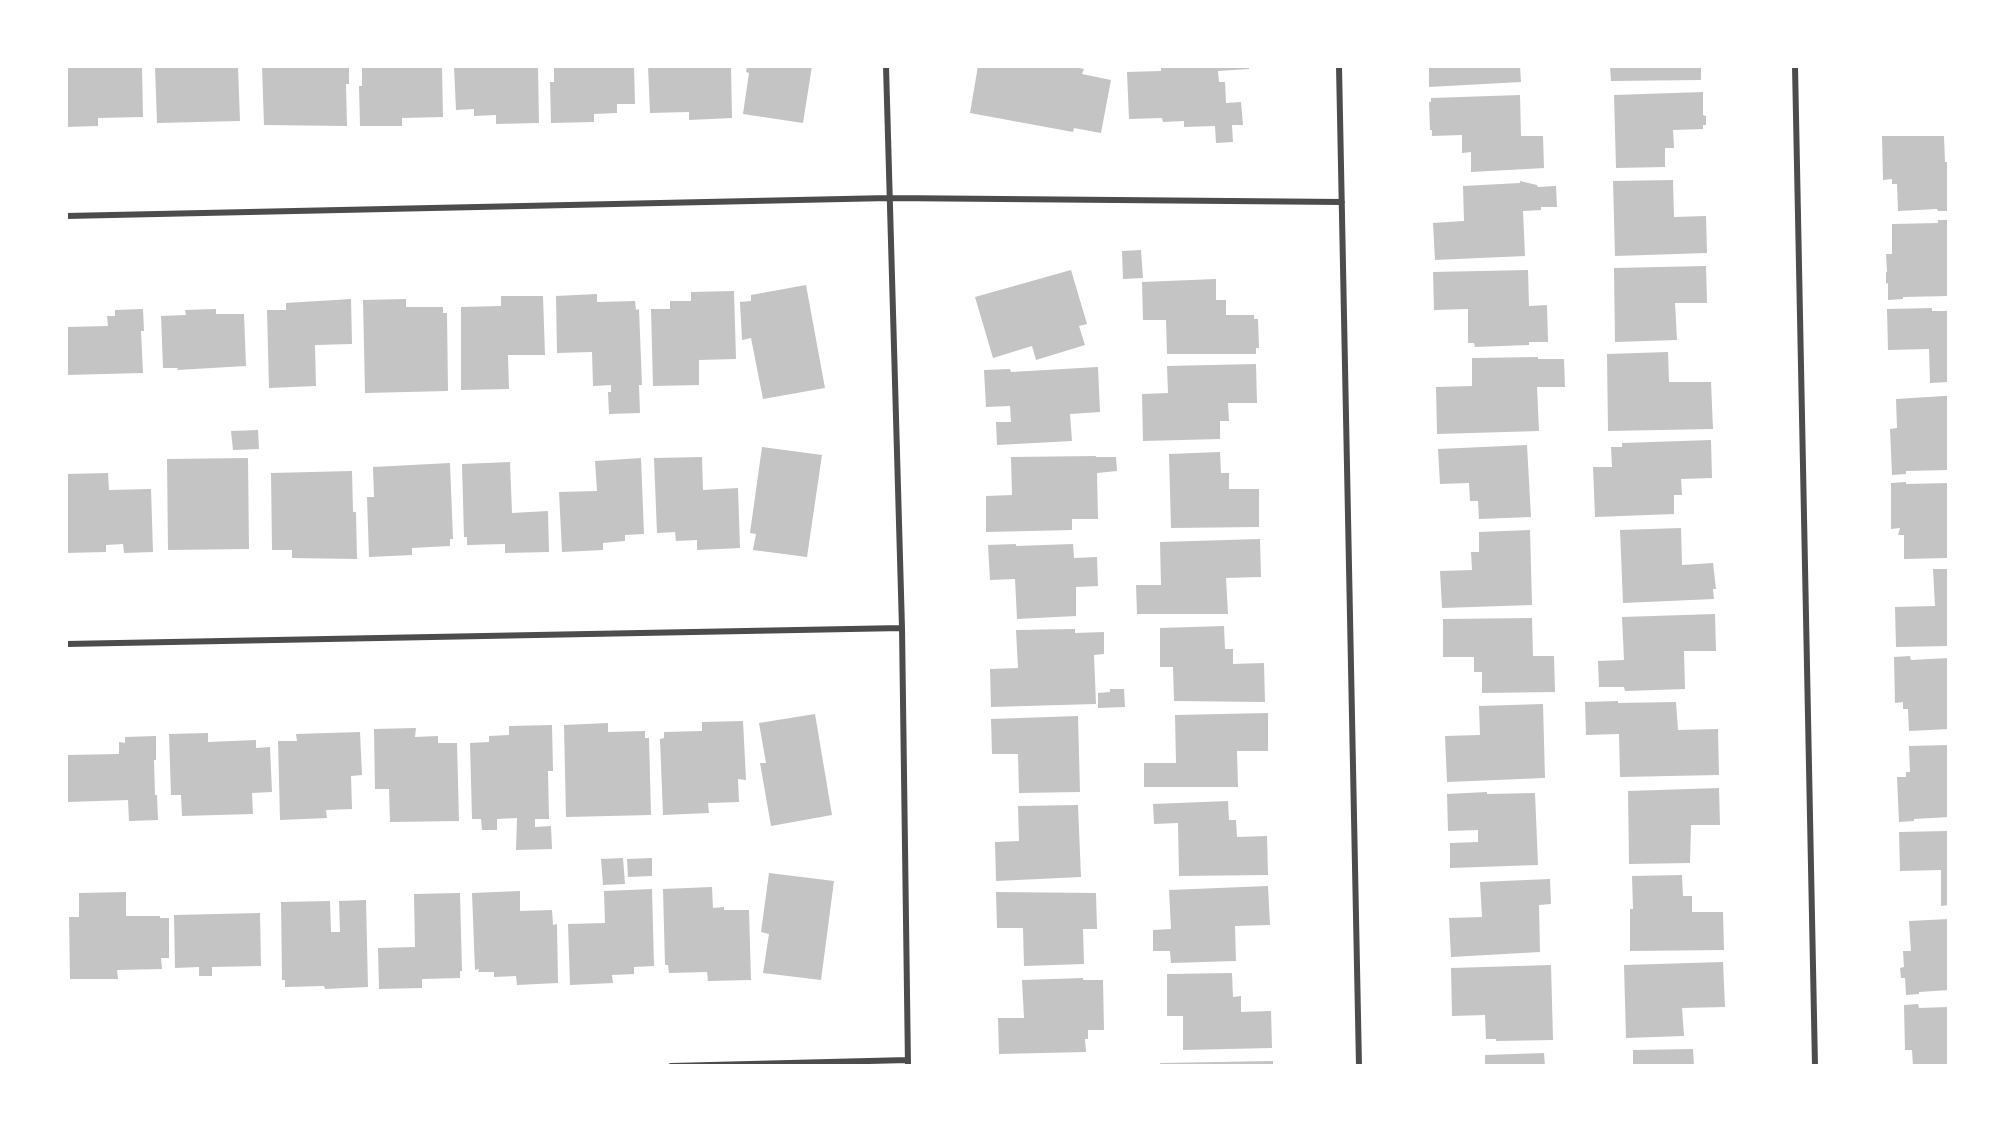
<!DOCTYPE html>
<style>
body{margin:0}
#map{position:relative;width:2015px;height:1132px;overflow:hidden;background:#fff;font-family:"Playfair Display",serif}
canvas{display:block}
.frame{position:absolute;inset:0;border:68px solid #fff;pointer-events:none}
</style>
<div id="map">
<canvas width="2015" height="1132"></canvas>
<div class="frame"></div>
</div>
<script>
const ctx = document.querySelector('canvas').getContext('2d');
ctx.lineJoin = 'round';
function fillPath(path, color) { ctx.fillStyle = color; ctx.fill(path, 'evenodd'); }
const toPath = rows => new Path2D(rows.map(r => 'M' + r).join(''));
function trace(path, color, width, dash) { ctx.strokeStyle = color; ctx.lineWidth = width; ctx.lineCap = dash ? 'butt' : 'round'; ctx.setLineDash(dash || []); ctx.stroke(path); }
const building = toPath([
 [66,66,142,66,143,117,98,118,98,126,66,127],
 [155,66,238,66,240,121,157,123],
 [262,66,349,66,349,84,346,84,347,126,264,125],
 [362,66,442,66,443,117,402,118,402,126,360,126,359,86,362,86],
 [454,66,538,66,539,123,496,124,496,115,474,116,474,109,456,110],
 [554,66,634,66,635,104,617,104,617,113,594,114,594,122,551,123,550,82,554,82],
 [648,66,731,66,732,118,689,120,689,112,650,113],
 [747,66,812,66,803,123,743,114,749,73,746,72],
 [978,66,1069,66,1084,69,1082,74,1111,80,1101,133,1074,128,1073,132,970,113],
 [1161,66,1249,66,1249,69,1218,71,1219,82,1225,82,1226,103,1241,102,1243,125,1232,125,1233,142,1216,143,1215,126,1184,127,1184,121,1163,122,1162,118,1129,119,1127,72,1161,71],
 [1429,66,1520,66,1521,82,1429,87],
 [1610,66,1701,66,1701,80,1611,81],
 [1703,92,1703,115,1706,116,1706,125,1703,125,1703,129,1673,130,1674,148,1665,148,1665,167,1616,168,1614,95],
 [1520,95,1521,136,1543,136,1544,168,1471,172,1471,152,1462,153,1462,135,1432,136,1432,130,1430,130,1429,102,1431,102,1431,98],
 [1882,136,1944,136,1945,162,1949,162,1949,211,1938,211,1937,209,1898,211,1897,184,1892,184,1892,179,1883,180],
 [1673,180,1674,217,1706,216,1707,253,1615,256,1613,181],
 [1520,181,1537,185,1538,187,1556,186,1557,207,1541,207,1541,210,1523,211,1525,256,1435,260,1433,223,1464,221,1463,186,1520,183],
 [1938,220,1949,220,1949,296,1903,297,1903,299,1888,300,1888,283,1886,284,1886,272,1887,272,1886,254,1892,254,1892,224,1938,223],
 [1141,250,1143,278,1123,279,1122,251],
 [1706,266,1707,303,1675,303,1677,340,1615,342,1614,268],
 [1071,270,1087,324,1079,326,1085,345,1036,360,1032,346,993,358,975,297],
 [1528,270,1529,306,1547,305,1548,342,1529,342,1529,345,1475,347,1474,343,1468,343,1468,309,1434,310,1433,272],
 [1216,279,1216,300,1226,300,1226,315,1254,315,1254,319,1258,319,1259,348,1256,348,1256,354,1167,354,1166,320,1143,320,1142,282],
 [806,285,825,388,763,399,751,338,742,340,740,302,751,301,751,295],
 [734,291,736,359,699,360,699,385,653,386,651,309,670,309,670,301,691,301,691,292],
 [597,294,597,302,635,301,636,310,639,309,642,385,639,385,640,413,609,414,608,392,611,392,611,385,593,386,592,352,557,353,556,296],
 [501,296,543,296,545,355,508,355,509,389,461,390,461,307,501,306],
 [351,299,352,344,315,345,316,386,269,388,267,310,286,310,286,303],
 [406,299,406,307,443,307,443,313,447,313,448,391,365,393,363,300],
 [1932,308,1932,311,1949,311,1949,382,1930,383,1929,349,1888,350,1887,309],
 [143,309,144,331,141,331,143,373,66,375,66,327,108,326,107,316,115,316,115,310],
 [216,309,216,314,244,314,246,366,177,370,178,368,163,368,161,316,186,315,185,310],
 [1668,352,1669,382,1711,382,1713,429,1608,431,1607,354],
 [1538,357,1538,359,1564,359,1565,387,1537,387,1539,431,1437,434,1436,387,1472,386,1472,358],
 [1256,364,1257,403,1228,403,1229,421,1220,421,1220,439,1143,441,1142,394,1168,393,1167,366],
 [1098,367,1100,412,1070,414,1072,441,997,445,996,422,1011,422,1010,406,986,407,984,370,1010,369,1011,372],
 [1944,396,1949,396,1949,470,1906,471,1906,474,1892,475,1890,429,1897,428,1896,399],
 [258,430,259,449,233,450,231,431],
 [1711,440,1712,478,1681,479,1682,495,1674,495,1674,514,1595,517,1593,467,1612,467,1611,447,1622,447,1622,443],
 [1527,445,1531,517,1479,519,1478,501,1470,501,1469,483,1440,484,1438,449],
 [762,447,822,455,807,557,753,550,756,534,750,533],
 [1220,452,1221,473,1229,473,1229,489,1259,489,1259,527,1171,528,1169,454],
 [1096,456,1096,457,1116,457,1117,471,1097,473,1098,519,1072,519,1072,530,986,532,986,496,1012,495,1011,457],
 [702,457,703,490,738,488,740,548,697,550,697,540,676,541,675,532,657,533,654,458],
 [248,458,249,549,168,550,167,459],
 [641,458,644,534,625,535,625,541,603,543,603,550,562,552,559,492,597,491,595,461],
 [510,462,512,513,548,511,549,552,505,553,505,544,467,545,467,537,464,537,462,464],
 [450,463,453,539,450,539,450,546,412,548,412,555,369,557,367,497,374,497,373,467],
 [352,471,353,512,356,512,357,559,292,558,292,550,272,550,271,473],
 [108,473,109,490,151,489,153,552,124,553,123,544,106,545,106,552,66,553,66,474],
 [1906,482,1906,484,1949,483,1949,559,1947,559,1947,558,1904,559,1904,535,1898,535,1900,528,1891,529,1891,483],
 [1681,528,1682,565,1713,563,1716,589,1713,589,1714,599,1623,603,1620,530],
 [1530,530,1532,605,1442,608,1440,571,1472,570,1471,552,1479,552,1479,532],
 [1260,539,1261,577,1226,578,1228,614,1137,614,1136,585,1161,585,1160,542],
 [1016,544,1016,546,1073,544,1074,558,1097,557,1098,586,1076,587,1076,616,1017,619,1015,579,990,580,988,545],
 [1933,569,1949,569,1949,646,1896,647,1895,607,1935,606],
 [1715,614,1716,651,1684,651,1685,689,1625,691,1624,687,1599,687,1598,661,1624,660,1622,617],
 [1532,618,1533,656,1554,656,1555,692,1482,693,1482,672,1474,672,1474,657,1443,657,1443,619],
 [1224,626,1225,649,1233,649,1233,664,1264,663,1265,702,1174,701,1173,667,1160,667,1160,628],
 [1075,629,1075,633,1104,632,1104,654,1094,655,1096,704,991,707,990,669,1018,668,1016,630],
 [1910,656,1911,660,1949,658,1949,729,1909,731,1908,709,1903,709,1903,702,1895,703,1894,657],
 [1110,689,1124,689,1125,707,1098,708,1098,693,1110,692],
 [1618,701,1618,703,1676,702,1678,730,1718,729,1719,775,1620,777,1619,734,1586,735,1585,702],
 [1543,704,1545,778,1447,782,1445,736,1480,735,1479,706],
 [1268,713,1268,751,1237,751,1238,787,1144,787,1144,763,1176,763,1175,715],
 [815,714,832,815,771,826,760,763,766,763,759,723],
 [1078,716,1080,792,1019,793,1018,754,992,754,991,719],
 [743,721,746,780,738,779,739,802,708,803,709,813,663,815,660,739,664,738,664,732,702,731,702,722],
 [608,723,608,732,645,731,645,738,649,738,651,815,566,817,564,725],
 [552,725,553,771,548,771,549,819,535,819,535,827,551,826,552,849,516,850,517,818,497,819,497,830,482,830,481,819,472,819,470,743,489,742,489,736,509,735,509,726],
 [416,728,415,737,438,736,438,743,457,743,459,821,390,822,389,789,375,789,374,729],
 [360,732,362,775,351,776,352,809,326,810,327,818,280,820,278,741,297,741,296,734],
 [208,733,208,742,256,740,256,748,270,747,272,792,252,793,253,814,182,816,181,795,171,795,169,734],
 [156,736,156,760,154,760,155,795,157,795,158,820,129,821,128,800,68,802,67,755,119,754,119,742,125,743,125,737],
 [1949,745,1949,817,1914,819,1914,821,1899,822,1897,777,1906,777,1906,772,1910,772,1909,746],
 [1719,788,1720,825,1691,825,1690,863,1629,864,1628,791],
 [1487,792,1487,794,1535,793,1538,865,1450,868,1450,843,1478,842,1478,830,1448,831,1447,794],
 [1228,801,1229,820,1236,820,1237,837,1267,836,1268,875,1179,876,1178,823,1154,824,1153,804],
 [1078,805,1081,877,996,881,995,842,1019,841,1018,806],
 [1949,831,1949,905,1941,906,1941,870,1900,871,1899,832],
 [623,858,625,884,603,885,601,859],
 [652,858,652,876,628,877,627,859],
 [769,873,834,881,821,980,763,973,769,934,761,932],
 [1682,875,1683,896,1692,896,1692,912,1723,912,1724,950,1630,951,1630,909,1633,909,1632,876],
 [1550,879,1551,904,1539,905,1540,952,1451,957,1449,918,1482,917,1480,882],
 [1268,886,1270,925,1235,926,1236,961,1171,963,1170,951,1153,951,1153,930,1171,929,1169,890],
 [712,887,713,908,724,907,724,910,749,910,751,980,708,981,707,972,669,973,668,965,665,965,663,889],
 [652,889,654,966,634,967,634,974,612,975,613,983,570,985,568,924,605,923,604,891],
 [520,891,520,911,552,910,553,925,557,924,558,983,517,985,516,976,494,977,494,972,478,972,479,969,475,970,472,893],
 [126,892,126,916,160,916,160,918,169,918,169,958,161,958,162,969,117,970,118,979,70,979,69,917,79,917,79,893],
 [996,892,1096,893,1097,929,1083,929,1084,964,1024,966,1023,928,997,928],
 [460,893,462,971,460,971,460,978,422,979,422,988,379,989,378,948,415,947,414,894],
 [366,900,368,987,325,989,324,986,285,987,285,980,282,980,281,902,330,901,331,932,340,932,339,901],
 [260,913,261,966,212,967,212,976,199,976,199,967,175,968,174,915],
 [1949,919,1949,990,1919,992,1919,994,1906,995,1905,978,1901,978,1900,968,1904,967,1903,951,1911,951,1909,921],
 [1723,962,1725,1007,1682,1008,1684,1036,1626,1038,1624,965],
 [1551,965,1553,1040,1496,1041,1496,1039,1486,1039,1485,1015,1452,1016,1451,968],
 [1232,973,1233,997,1241,996,1241,1012,1271,1011,1272,1048,1183,1050,1183,1016,1167,1016,1167,974],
 [1083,978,1083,980,1103,980,1104,1030,1088,1030,1088,1039,1085,1039,1086,1052,999,1054,998,1018,1024,1018,1022,980],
 [1918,1004,1919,1008,1949,1007,1949,1066,1913,1066,1912,1050,1905,1050,1904,1005],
 [1693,1049,1694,1066,1633,1066,1633,1050],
 [1544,1053,1545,1066,1485,1066,1485,1055],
 [1273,1061,1273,1066,1160,1066,1160,1063]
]);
const minor = toPath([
 [886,66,902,628,908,1066],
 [1339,66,1359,1066],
 [1795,66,1815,1066],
 [66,216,889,198,1342,202],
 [66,644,902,628],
 [671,1066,908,1060]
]);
fillPath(building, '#c4c4c4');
trace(minor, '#4c4c4c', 6);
</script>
